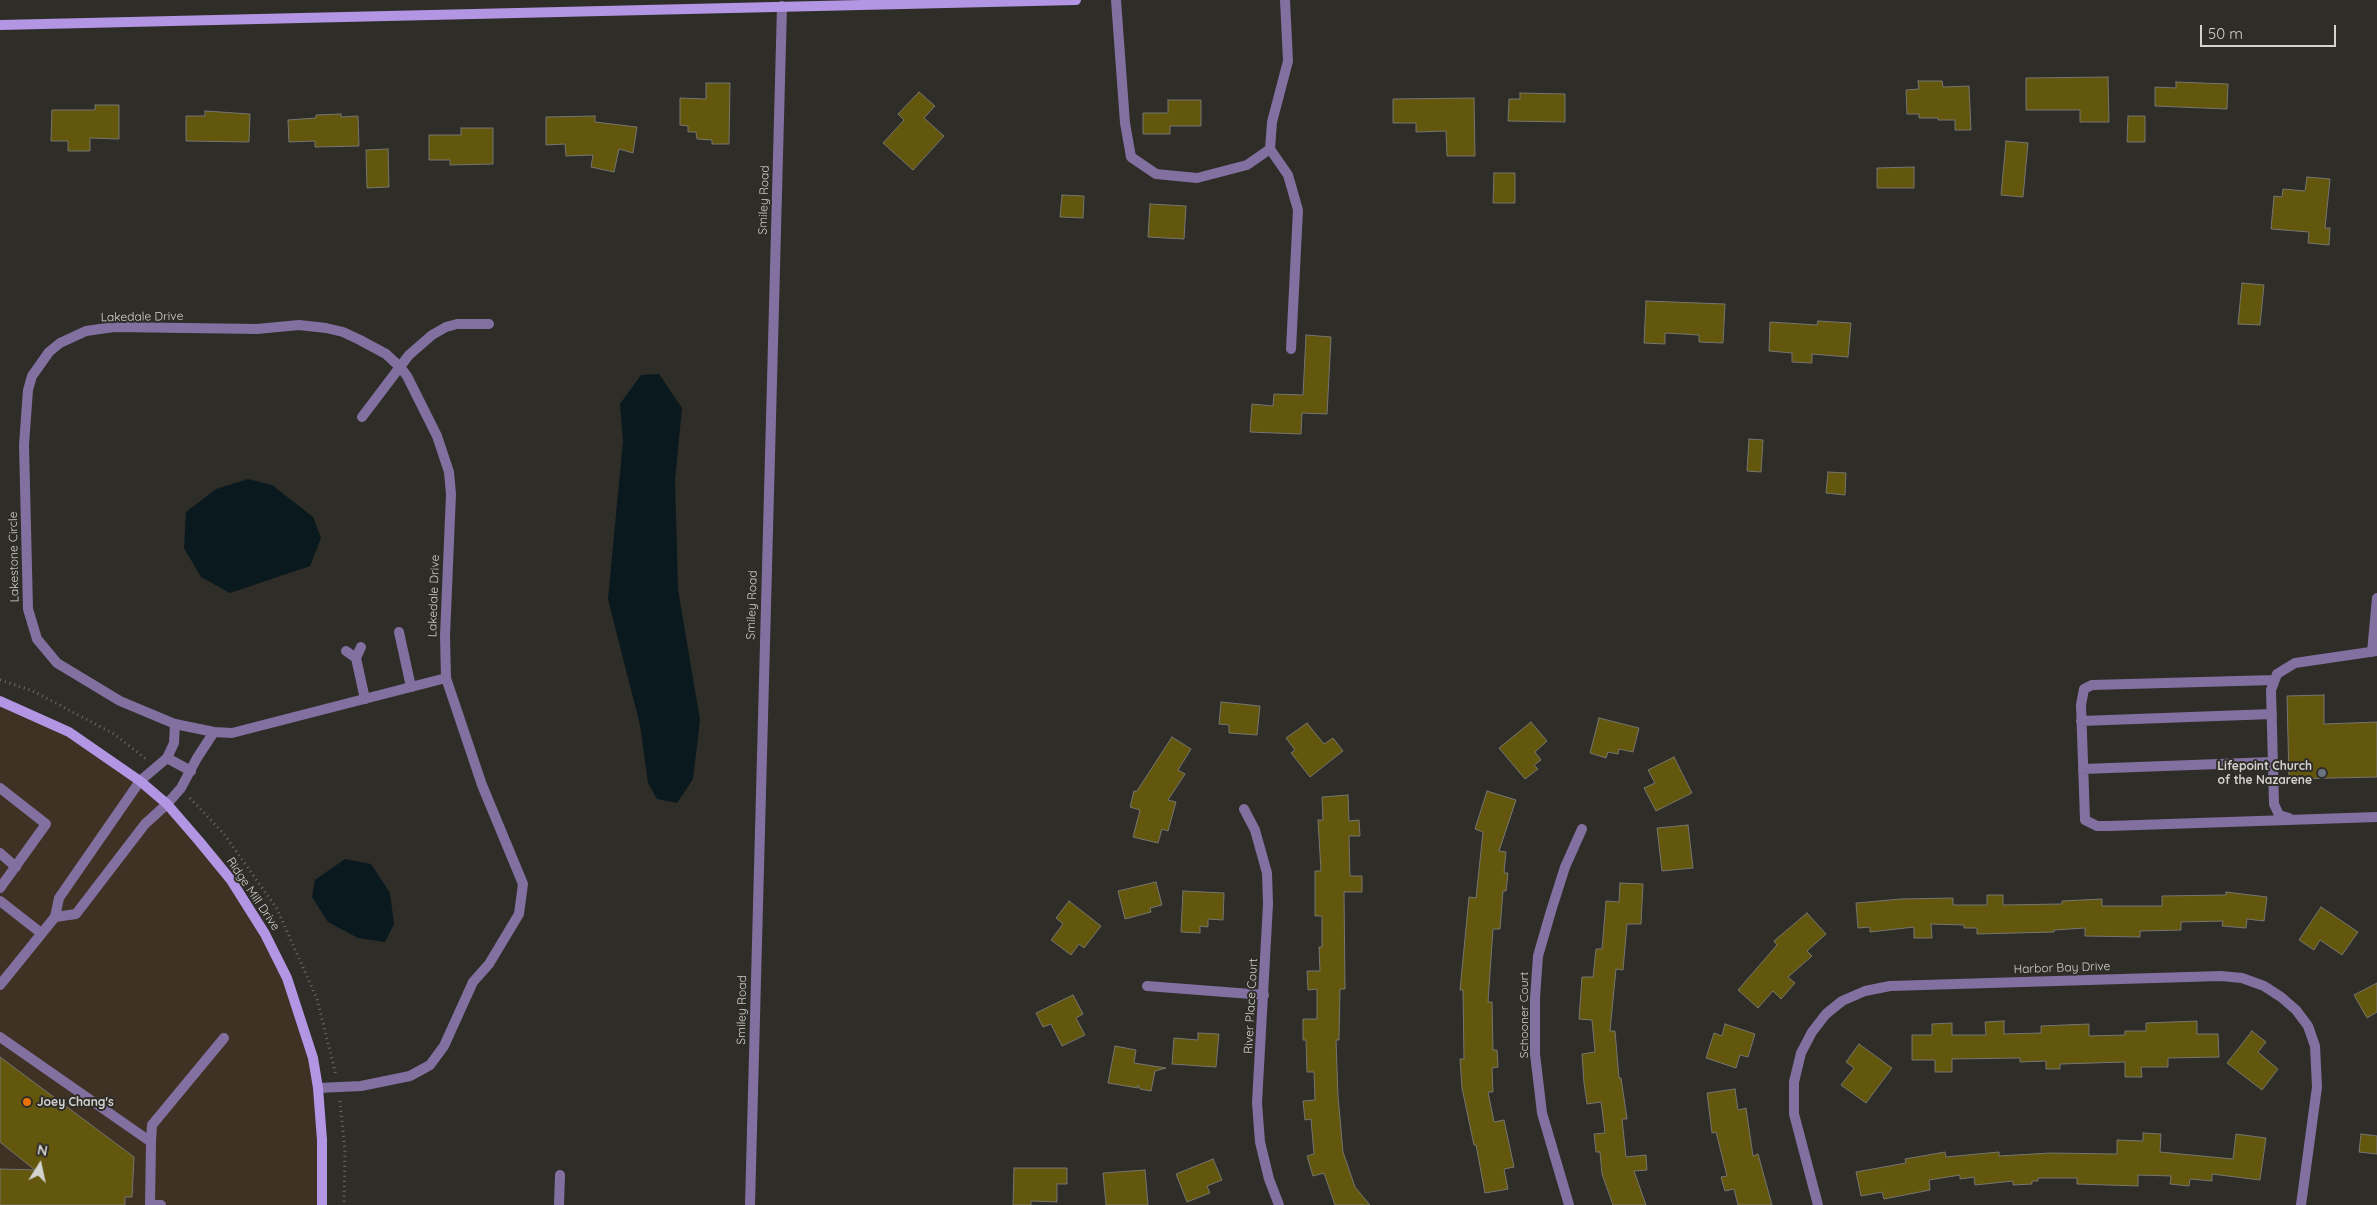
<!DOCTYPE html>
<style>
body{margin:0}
#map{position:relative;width:2377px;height:1205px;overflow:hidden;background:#2e2d28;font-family:Quicksand,sans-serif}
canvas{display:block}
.north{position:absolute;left:15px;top:1140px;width:50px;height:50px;-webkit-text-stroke:4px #2e2d28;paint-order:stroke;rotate:10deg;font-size:14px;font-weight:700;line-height:20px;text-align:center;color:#d4d3d0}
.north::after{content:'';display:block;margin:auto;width:18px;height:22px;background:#d4d3d0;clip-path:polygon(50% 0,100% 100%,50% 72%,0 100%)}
.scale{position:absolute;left:2200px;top:25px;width:136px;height:22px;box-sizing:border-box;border:2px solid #d4d3d0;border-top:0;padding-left:6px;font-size:15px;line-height:18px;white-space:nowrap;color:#d4d3d0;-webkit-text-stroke:4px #2e2d28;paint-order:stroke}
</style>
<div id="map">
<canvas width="2377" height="1205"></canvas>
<div class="north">N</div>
<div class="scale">50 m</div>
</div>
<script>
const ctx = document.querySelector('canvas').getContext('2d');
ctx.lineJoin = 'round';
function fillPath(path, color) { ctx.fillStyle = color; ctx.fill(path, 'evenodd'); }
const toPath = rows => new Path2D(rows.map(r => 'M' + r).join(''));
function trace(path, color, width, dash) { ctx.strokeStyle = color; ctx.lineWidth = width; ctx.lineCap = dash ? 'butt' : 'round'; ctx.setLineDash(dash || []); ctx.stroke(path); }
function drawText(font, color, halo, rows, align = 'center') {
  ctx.font = font + ' Quicksand,sans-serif'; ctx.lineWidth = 4; ctx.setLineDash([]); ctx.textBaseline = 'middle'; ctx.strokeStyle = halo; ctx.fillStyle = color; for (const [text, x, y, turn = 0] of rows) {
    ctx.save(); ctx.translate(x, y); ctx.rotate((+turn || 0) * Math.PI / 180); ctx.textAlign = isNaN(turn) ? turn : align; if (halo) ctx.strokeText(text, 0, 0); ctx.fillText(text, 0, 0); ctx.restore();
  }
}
const commercial = toPath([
 [0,696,67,728,175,811,220,857,250,905,286,978,310,1060,322,1176,321,1205,0,1205]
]);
const water = toPath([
 [659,374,682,408,675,480,678,589,700,720,693,779,677,803,657,799,648,783,640,725,608,599,623,441,620,404,641,375],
 [248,479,272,485,313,517,321,538,310,566,230,593,201,577,184,548,186,512,216,489],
 [345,859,371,864,390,893,394,924,385,942,358,938,328,922,312,897,315,880]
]);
const building = toPath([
 [2108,77,2109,122,2080,122,2080,110,2026,110,2026,78,2108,77],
 [1918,81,1942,81,1943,87,1969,86,1971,130,1955,130,1955,120,1938,120,1938,118,1919,118,1919,114,1907,114,1906,90,1919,89,1918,81],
 [2176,82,2228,84,2227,109,2155,106,2155,87,2176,88,2176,82],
 [706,83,730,83,729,144,712,144,712,140,697,139,696,132,688,132,688,126,680,125,680,98,706,99,706,83],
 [919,92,935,106,924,118,944,136,913,170,883,143,904,120,898,114,919,92],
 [1520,93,1565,94,1565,122,1508,121,1509,99,1520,99,1520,93],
 [1474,98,1475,156,1447,156,1446,131,1416,132,1416,123,1393,123,1393,99,1474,98],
 [1168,100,1201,100,1201,126,1170,126,1170,134,1143,134,1143,113,1168,113,1168,100],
 [95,105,119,105,119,139,90,138,90,151,68,151,68,141,51,141,52,110,95,110,95,105],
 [205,111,250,114,249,142,186,141,186,116,205,116,205,111],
 [341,114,341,117,358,116,359,146,315,147,315,141,289,142,288,120,316,118,316,115,341,114],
 [595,116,595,122,637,127,633,153,619,149,614,172,591,167,593,155,566,156,565,144,546,145,546,117,595,116],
 [2128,116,2145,116,2145,142,2127,142,2128,116],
 [461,128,493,128,493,164,450,165,450,160,429,160,429,135,461,135,461,128],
 [2006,141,2028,143,2023,197,2001,195,2006,141],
 [388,149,389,187,367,188,366,150,388,149],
 [1914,167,1914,188,1877,188,1877,168,1914,167],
 [1494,173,1515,173,1515,203,1493,203,1494,173],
 [2307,177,2330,179,2325,228,2330,228,2329,245,2308,243,2309,232,2271,229,2274,196,2282,197,2283,189,2305,191,2307,177],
 [1062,195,1084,196,1083,218,1060,217,1062,195],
 [1150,204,1186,206,1184,239,1148,237,1150,204],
 [2242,283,2264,285,2260,325,2238,324,2242,283],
 [1646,301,1725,304,1723,343,1699,342,1699,335,1665,333,1665,344,1644,343,1646,301],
 [1818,321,1851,323,1848,357,1812,354,1812,363,1792,362,1792,353,1769,351,1770,322,1817,325,1818,321],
 [1306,335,1331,337,1327,414,1302,413,1301,434,1250,432,1252,404,1273,406,1274,394,1303,395,1306,335],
 [1749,439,1763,440,1761,472,1747,471,1749,439],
 [1828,472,1846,473,1845,495,1826,493,1828,472],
 [2324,695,2324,724,2377,722,2377,777,2289,779,2287,696,2324,695],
 [1221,702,1260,706,1257,735,1229,733,1229,725,1219,724,1221,702],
 [1599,718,1639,728,1633,752,1619,749,1618,754,1608,752,1606,758,1590,753,1599,718],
 [1531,722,1547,741,1535,752,1541,760,1534,765,1538,769,1525,779,1499,748,1531,722],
 [1307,723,1324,744,1333,738,1343,751,1310,777,1291,753,1295,750,1286,738,1307,723],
 [1172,737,1191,749,1178,770,1185,774,1168,800,1176,802,1168,831,1162,829,1158,843,1133,837,1140,810,1130,807,1134,791,1137,791,1172,737],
 [1674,757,1692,793,1656,811,1644,788,1655,783,1648,770,1674,757],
 [1487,791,1516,800,1499,851,1506,852,1504,873,1508,873,1506,891,1503,891,1500,929,1493,929,1488,1002,1492,1002,1493,1050,1497,1050,1498,1067,1492,1068,1493,1092,1488,1092,1494,1122,1504,1120,1514,1167,1504,1169,1508,1189,1485,1193,1476,1145,1474,1145,1462,1088,1460,1059,1464,1059,1463,990,1460,990,1469,897,1476,898,1483,832,1475,829,1487,791],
 [1348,795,1349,821,1359,820,1360,836,1349,836,1350,876,1362,876,1362,892,1344,892,1345,989,1340,989,1339,1040,1336,1040,1338,1096,1343,1152,1355,1187,1370,1205,1335,1205,1324,1173,1313,1176,1307,1156,1314,1154,1311,1119,1305,1120,1303,1101,1315,1100,1314,1072,1307,1072,1306,1040,1303,1040,1303,1019,1317,1019,1317,989,1308,990,1307,971,1320,971,1319,947,1322,947,1322,916,1315,916,1315,871,1321,871,1318,820,1323,820,1322,797,1348,795],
 [1688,825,1693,868,1662,871,1657,828,1688,825],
 [1156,882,1162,905,1150,908,1151,912,1125,919,1118,891,1156,882],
 [1620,883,1643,884,1641,924,1627,924,1623,970,1616,969,1610,1031,1615,1031,1619,1078,1621,1078,1627,1119,1622,1119,1626,1157,1646,1155,1647,1170,1634,1171,1646,1205,1613,1205,1602,1174,1600,1152,1596,1152,1594,1134,1605,1133,1601,1102,1587,1104,1584,1083,1582,1054,1595,1052,1592,1020,1579,1019,1582,977,1593,977,1596,949,1602,949,1606,901,1619,902,1620,883],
 [1183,891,1224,893,1223,920,1208,919,1208,927,1200,926,1200,933,1181,932,1183,891],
 [2226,892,2267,897,2264,921,2247,919,2246,928,2222,926,2223,921,2181,922,2181,930,2140,931,2140,937,2085,936,2085,928,2054,930,2054,932,1977,934,1977,928,1964,928,1964,925,1931,924,1932,938,1914,938,1914,927,1870,932,1870,927,1858,928,1856,903,1901,899,1953,898,1953,905,1987,905,1987,895,2003,895,2003,905,2062,904,2062,901,2102,899,2102,906,2162,906,2162,896,2226,895,2226,892],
 [1069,901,1101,926,1084,948,1079,944,1071,955,1051,940,1063,924,1056,918,1069,901],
 [2321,907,2358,932,2342,955,2320,940,2314,950,2299,940,2321,907],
 [1807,913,1826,934,1807,951,1812,956,1788,977,1795,983,1781,999,1773,991,1758,1008,1738,990,1777,945,1774,941,1807,913],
 [2377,983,2377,1012,2367,1018,2354,995,2377,983],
 [1073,995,1083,1014,1076,1018,1085,1035,1062,1046,1051,1024,1043,1027,1036,1013,1073,995],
 [2004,1021,2004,1034,2041,1033,2041,1026,2089,1024,2089,1036,2125,1035,2125,1031,2146,1031,2146,1023,2197,1021,2197,1034,2218,1034,2219,1057,2168,1058,2168,1067,2141,1067,2142,1077,2125,1077,2125,1062,2060,1064,2060,1069,2046,1069,2046,1061,2020,1062,2020,1058,1952,1059,1952,1072,1935,1072,1935,1060,1912,1060,1912,1035,1932,1035,1932,1024,1952,1023,1952,1035,1986,1035,1985,1022,2004,1021],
 [1725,1024,1755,1034,1748,1057,1740,1055,1736,1068,1706,1058,1714,1033,1722,1036,1725,1024],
 [2252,1031,2266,1042,2258,1052,2278,1069,2262,1090,2227,1063,2252,1031],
 [1198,1033,1219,1034,1216,1067,1172,1064,1174,1038,1198,1040,1198,1033],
 [1859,1044,1892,1068,1866,1103,1841,1085,1854,1068,1846,1062,1859,1044],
 [1115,1046,1136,1050,1134,1063,1166,1068,1155,1071,1151,1091,1140,1089,1138,1085,1138,1088,1108,1083,1115,1046],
 [0,1057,134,1157,132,1197,125,1197,125,1205,0,1205,0,1169,35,1170,0,1142,0,1057],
 [1735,1089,1738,1110,1746,1108,1753,1156,1758,1154,1772,1205,1738,1205,1734,1189,1725,1191,1721,1177,1727,1176,1716,1132,1712,1133,1707,1093,1735,1089],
 [2143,1133,2161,1134,2160,1152,2233,1159,2236,1134,2266,1138,2260,1180,2212,1174,2212,1181,2190,1179,2189,1186,2170,1184,2171,1176,2138,1175,2138,1186,2077,1184,2077,1178,2038,1178,2038,1181,2032,1181,2032,1184,2013,1185,2013,1181,1975,1185,1974,1177,1960,1179,1960,1175,1929,1180,1930,1190,1884,1199,1882,1192,1861,1196,1856,1172,1906,1163,1905,1159,1945,1152,1946,1157,1999,1152,1999,1156,2050,1153,2117,1154,2117,1140,2143,1141,2143,1133],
 [2361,1134,2377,1136,2377,1154,2359,1152,2361,1134],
 [1213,1159,1222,1180,1207,1186,1210,1193,1187,1202,1176,1174,1213,1159],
 [1014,1168,1067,1168,1067,1184,1057,1184,1057,1202,1031,1201,1031,1205,1013,1205,1014,1168],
 [1145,1170,1148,1205,1106,1205,1103,1173,1145,1170]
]);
const path = toPath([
 [0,680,33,691,114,734,146,759],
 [190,798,224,834,277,909,317,999,336,1075],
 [340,1101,345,1150,344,1205]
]);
const service = toPath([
 [1116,0,1125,123,1131,157,1156,174,1197,178,1247,165,1270,149],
 [1285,0,1288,61,1272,122,1270,149,1288,175,1298,210,1291,349],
 [362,417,409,355,432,335,446,327,457,324,489,324],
 [399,632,411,687],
 [361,647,356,658,365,699],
 [346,651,356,658],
 [2372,652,2377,598],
 [2274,680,2092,685,2084,689,2081,705,2085,820,2097,826,2109,826,2377,817],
 [2081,721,2272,714],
 [167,758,191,771],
 [2083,769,2273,762],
 [0,788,46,824,0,888],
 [2289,818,2279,815,2274,804,2271,690,2277,674,2295,663,2377,651],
 [0,853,16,867],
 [0,901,41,933],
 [55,917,76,914,145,824,167,804],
 [0,985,55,917,59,898,140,781],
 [0,1037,151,1142,150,1205],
 [151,1142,152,1125,224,1038],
 [150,1205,161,1205],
 [559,1205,560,1175]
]);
const minor = toPath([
 [140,781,167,758,174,743,175,724],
 [167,804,181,788,197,758,214,732],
 [1244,809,1255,830,1267,873,1268,904,1257,1103,1260,1142,1269,1179,1279,1205],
 [1147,986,1264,995],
 [318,1088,361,1086,410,1076,430,1065,444,1046,473,982,489,964,519,914,523,884,482,785,446,678,445,636,451,494,449,472,437,436,407,376,400,367,386,354,360,340,343,332,326,328,299,325,257,329,114,327,86,331,60,343,49,352,32,376,28,390,24,445,28,609,37,639,57,663,120,701,175,724,214,732,232,733,446,678],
 [750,1205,782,6],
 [1569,1205,1542,1113,1535,1054,1535,998,1538,956,1551,911,1565,867,1582,829],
 [1818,1205,1794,1114,1794,1082,1801,1053,1812,1032,1826,1014,1842,1001,1865,991,1890,986,2221,976,2242,978,2264,986,2281,997,2296,1010,2308,1026,2315,1046,2317,1087,2301,1205]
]);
const secondary = toPath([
 [0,25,1076,0],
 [0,701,69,732,140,781,167,804,199,841,231,880,265,934,287,978,313,1058,318,1088,322,1140,322,1205]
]);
const markers = [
 [2322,773,5,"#6b7280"],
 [27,1102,5,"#e8710a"]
];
const streetNames = [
 ["Smiley Road",764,200,-88],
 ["Lakedale Drive",142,317,-1],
 ["Lakestone Circle",14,557,-91],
 ["Lakedale Drive",434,596,-88],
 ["Smiley Road",752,605,-88],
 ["Ridge Mill Drive",253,894,56],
 ["Harbor Bay Drive",2062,968,-2],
 ["River Place Court",1251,1006,-87],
 ["Smiley Road",742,1010,-89],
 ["Schooner Court",1524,1015,-90]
];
const poiNames = [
 ["Lifepoint Church",2312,766],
 ["of the Nazarene",2312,780],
 ["Joey Chang's",37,1102,"left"]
];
fillPath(commercial, '#3f3124');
fillPath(water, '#0a191d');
fillPath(building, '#63560d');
trace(building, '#767570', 1);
trace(path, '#6c6b67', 3, [1, 4]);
trace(service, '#8270a1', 10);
trace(minor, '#8270a1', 10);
trace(secondary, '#b295e3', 10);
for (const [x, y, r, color] of markers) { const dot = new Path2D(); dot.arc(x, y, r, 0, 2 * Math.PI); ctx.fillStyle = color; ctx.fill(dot); trace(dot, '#2e2d28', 2); }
drawText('12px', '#d4d3d0', '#2e2d28', streetNames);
drawText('bold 12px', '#d4d3d0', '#2e2d28', poiNames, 'right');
</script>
